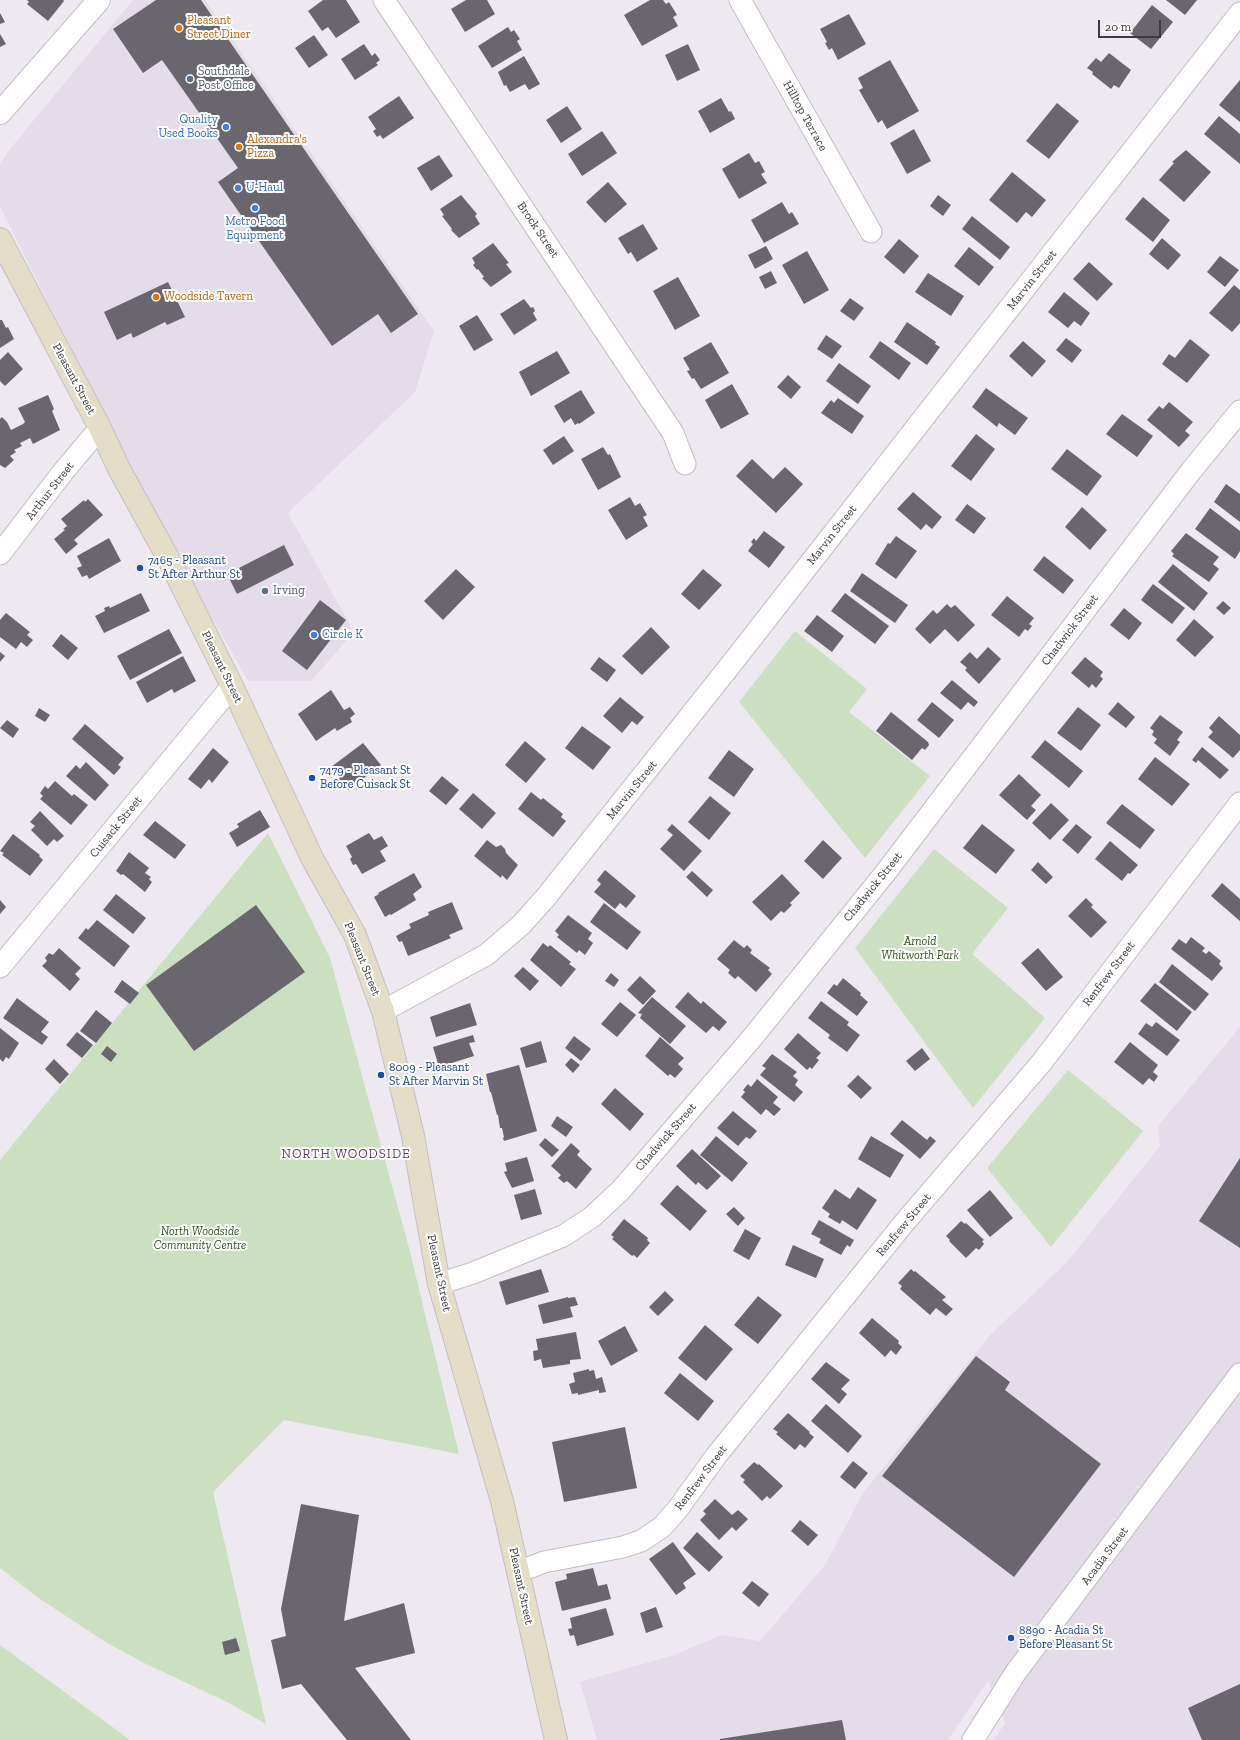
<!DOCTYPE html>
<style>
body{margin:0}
#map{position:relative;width:1240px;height:1740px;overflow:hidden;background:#eee9f0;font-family:"Zilla Slab",serif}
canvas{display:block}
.scale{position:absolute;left:1098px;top:20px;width:63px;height:18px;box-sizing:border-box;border:2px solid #3c3a3d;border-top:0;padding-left:5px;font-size:12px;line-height:14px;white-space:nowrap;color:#3c3a3d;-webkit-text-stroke:3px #fff;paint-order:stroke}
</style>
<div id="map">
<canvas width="1240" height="1740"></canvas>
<div class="scale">20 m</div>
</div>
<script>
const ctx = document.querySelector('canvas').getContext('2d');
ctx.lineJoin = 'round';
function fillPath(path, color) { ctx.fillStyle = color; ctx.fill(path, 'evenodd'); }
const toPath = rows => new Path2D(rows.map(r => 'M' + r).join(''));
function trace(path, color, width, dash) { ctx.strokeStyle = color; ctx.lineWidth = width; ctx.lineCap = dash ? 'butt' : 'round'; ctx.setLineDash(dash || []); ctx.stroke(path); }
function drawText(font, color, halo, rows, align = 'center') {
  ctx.font = font + ' "Zilla Slab",serif'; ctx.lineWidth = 4; ctx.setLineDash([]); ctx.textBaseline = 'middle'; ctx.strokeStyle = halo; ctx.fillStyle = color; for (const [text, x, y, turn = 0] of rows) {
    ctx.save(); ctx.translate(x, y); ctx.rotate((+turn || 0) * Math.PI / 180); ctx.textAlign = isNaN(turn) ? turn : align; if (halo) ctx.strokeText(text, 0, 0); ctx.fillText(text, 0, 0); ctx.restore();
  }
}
const built = toPath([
 [133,0,205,0,434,331,415,392,288,513,354,632,311,681,248,681,173,549,0,207,0,164,10,149],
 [1240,1027,1240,1740,994,1740,1005,1723,988,1681,948,1740,597,1740,580,1682,674,1655,721,1635,760,1641,825,1565,863,1493,990,1335,1067,1262,1160,1146,1158,1126]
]);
const green = toPath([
 [795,631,867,689,849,712,930,776,865,858,739,702],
 [268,833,330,958,409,1248,459,1454,284,1420,213,1492,266,1724,227,1702,146,1664,107,1643,37,1597,0,1568,0,1160],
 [934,849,1008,908,972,954,1045,1018,973,1108,855,948],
 [1068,1070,1143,1131,1051,1247,987,1168],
 [0,1645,129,1739,128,1740,0,1740]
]);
const building = toPath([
 [27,0,63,0,64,1,48,21,27,4,29,2],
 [156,0,201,0,418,314,391,333,378,314,332,346,218,182,238,168,162,60,143,73,113,29],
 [323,0,346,0,360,22,336,38,328,27,322,31,308,11],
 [466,0,487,0,495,14,465,32,451,9],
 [650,0,663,0,666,4,669,2,677,15,673,17,678,26,642,46,624,15],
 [1166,0,1197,0,1185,15],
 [1152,5,1173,22,1151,49,1130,33],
 [0,13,5,22,0,24],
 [849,14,866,44,838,60,832,48,829,50,825,43,827,42,820,29],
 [508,27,511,32,514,30,520,39,517,41,522,50,492,68,478,46],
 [0,34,6,44,0,47],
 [314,35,328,55,309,68,295,48],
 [364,44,372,56,375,53,380,60,376,63,378,65,355,80,341,59],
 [688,44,700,70,677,81,665,55],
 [1109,53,1131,70,1119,88,1114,85,1111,89,1092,74,1093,72,1087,68,1096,58,1101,62],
 [524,56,540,84,529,90,525,84,510,92,506,85,504,86,498,72],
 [890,60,919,111,887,129,882,120,878,123,859,90,863,88,858,78],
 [1240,80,1240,122,1219,105],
 [399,96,414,118,383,139,380,135,377,137,373,131,376,129,368,117],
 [721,98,729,112,731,111,735,119,710,133,698,111],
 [1057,103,1079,121,1049,159,1026,141],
 [567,106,582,129,561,143,546,120],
 [1219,116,1240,134,1240,164,1204,134],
 [914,129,931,161,907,174,890,143],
 [602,131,617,153,582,176,568,154],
 [1186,150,1211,172,1184,202,1159,180,1174,163,1172,162],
 [749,153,755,163,759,161,765,172,761,174,767,183,739,199,722,169],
 [439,155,453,176,431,191,417,168],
 [1012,172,1046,200,1032,217,1026,212,1017,223,989,200],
 [608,182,627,204,605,223,586,202],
 [461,195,477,214,475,216,480,224,459,238,451,230,452,229,442,216,444,215,440,209],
 [938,195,951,205,943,216,930,206],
 [1143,197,1170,220,1153,242,1125,219],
 [782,202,789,214,792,212,799,224,764,243,751,220],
 [972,216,1010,247,1000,260,962,229],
 [643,224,658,249,637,262,631,252,628,254,618,238],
 [1162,238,1181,255,1168,270,1149,254],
 [899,239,919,256,904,274,884,257],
 [493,243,509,263,506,264,512,272,491,287,482,278,484,277,478,269,477,270,473,265,475,263,472,258],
 [766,246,773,259,755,269,748,255],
 [969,247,994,267,979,286,954,266],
 [807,251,829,290,804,304,782,265],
 [1220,256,1239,270,1225,287,1207,272],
 [1089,262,1113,284,1097,301,1073,279],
 [771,271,777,283,765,289,759,277],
 [928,273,964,296,951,316,915,292],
 [678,277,700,316,675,330,653,291],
 [168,282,185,317,167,325,165,322,133,338,131,333,117,340,104,312],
 [1234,285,1240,290,1240,323,1232,332,1209,313],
 [1064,292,1090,313,1081,326,1074,321,1068,328,1048,312],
 [850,298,864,308,854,321,840,311],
 [524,299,531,308,533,307,535,311,533,313,537,320,514,335,500,314],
 [477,315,493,340,474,351,459,326],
 [0,320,2,320,6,328,8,327,14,339,0,348],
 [907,322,936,342,935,344,940,347,927,365,894,342],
 [826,335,842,346,832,359,817,349],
 [1066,338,1082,350,1072,363,1056,350],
 [1190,339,1210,355,1187,383,1162,364,1169,354,1175,358],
 [880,341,911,363,899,380,869,357],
 [1023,341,1046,361,1032,377,1009,356],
 [711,342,729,373,701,389,694,378,692,379,687,371,690,370,683,358],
 [557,351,570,373,531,396,519,372],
 [8,352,23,369,5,386,0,381,0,360],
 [839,363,871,386,858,404,826,381],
 [788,375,801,387,791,399,777,387],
 [732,384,749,414,721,429,705,400],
 [986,388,1028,418,1015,435,999,423,997,427,972,407],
 [581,390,595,413,579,424,578,423,575,425,571,418,564,423,554,406],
 [48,395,54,409,52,411,60,430,33,444,30,438,20,443,22,446,14,450,16,452,10,456,14,460,5,468,0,465,0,419,2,417,7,422,11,430,23,424,25,422,18,408],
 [838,398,864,416,852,434,821,413,831,400,834,403],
 [1169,402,1193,422,1185,431,1190,435,1179,447,1147,420,1159,406,1163,409],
 [1122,414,1153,436,1137,457,1106,434],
 [976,434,995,449,971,481,951,466],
 [564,436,574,451,553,465,543,450],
 [603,447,608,455,610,454,621,477,598,490,581,459],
 [1067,449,1102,476,1087,496,1051,469],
 [752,459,773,479,785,467,803,484,776,513,736,476],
 [1226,484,1240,494,1240,522,1214,502],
 [913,492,942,517,932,529,926,524,921,530,897,509],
 [630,497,635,506,640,503,647,515,643,517,648,526,626,540,608,510],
 [88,499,103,515,74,540,78,544,66,554,54,539,65,530,63,529,67,526,61,519,84,500,85,502],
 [967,504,986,518,974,534,955,520],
 [1082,507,1107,530,1090,550,1065,527],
 [1210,508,1240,531,1240,551,1235,559,1195,529],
 [764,531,785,547,769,568,748,551,753,544,751,542,754,538,756,541],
 [1186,533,1219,557,1213,564,1219,569,1209,582,1172,556,1174,554,1171,551],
 [896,536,917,551,896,579,875,564,888,543,890,544],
 [109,538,121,561,89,579,87,575,82,577,77,568,82,566,77,556],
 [284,545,294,565,237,594,227,574],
 [1044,556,1074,580,1063,594,1033,570],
 [1173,564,1208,593,1194,611,1158,582],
 [456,569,475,587,443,620,424,601],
 [703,569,722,585,699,610,681,594],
 [862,573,908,605,895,623,850,591],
 [1153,584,1185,608,1172,624,1141,600],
 [141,593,150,611,104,633,95,616,105,611,104,608,109,606,110,608],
 [845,593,889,626,875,644,831,611],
 [1007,596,1034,618,1029,624,1032,626,1028,631,1025,629,1019,637,991,615],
 [320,600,346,620,307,670,282,651],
 [1223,601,1231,608,1224,615,1216,608],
 [947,604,951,608,955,605,975,625,958,642,945,629,930,644,915,629,933,610,937,614],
 [1124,608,1142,623,1129,640,1110,625],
 [6,613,30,632,27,635,33,640,27,647,21,642,16,649,0,637,0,620],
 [817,615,844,636,832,652,804,631],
 [1194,619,1214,637,1195,657,1176,640],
 [651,627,670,647,642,675,622,656],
 [169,629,182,653,130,680,117,656],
 [61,634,78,648,68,660,52,646],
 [988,647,1001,659,979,684,965,670,967,668,960,662,970,652,977,659],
 [0,652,5,656,0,662],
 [183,656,196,681,174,693,172,689,147,703,136,682],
 [599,657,616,670,607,682,590,669],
 [1085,657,1103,672,1100,676,1103,679,1096,688,1092,684,1089,688,1071,673],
 [952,680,978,702,974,707,968,702,961,710,940,693],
 [331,690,344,710,350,707,355,714,350,718,352,722,337,731,335,728,316,741,298,714],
 [620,697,644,717,637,725,632,721,622,733,603,716],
 [932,702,954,720,939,738,917,720],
 [1118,702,1135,717,1126,728,1108,714],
 [1078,707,1101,725,1081,751,1057,733],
 [39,708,50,715,45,722,35,716],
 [891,712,928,742,929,745,925,750,922,748,912,760,876,731],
 [1160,715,1183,732,1177,740,1180,742,1170,756,1154,743,1157,739,1152,735,1154,731,1150,728],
 [1219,716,1240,735,1240,750,1233,758,1208,737,1213,732,1209,728],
 [7,720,19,729,13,738,0,728],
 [85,724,124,758,118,765,121,767,114,775,72,739],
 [582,726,611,747,593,770,565,748],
 [1045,740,1083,771,1069,788,1031,757],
 [525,741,546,759,526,783,505,765],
 [363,743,381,765,348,790,336,775,334,777,329,772,332,769,331,767],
 [1202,747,1229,770,1220,779,1198,760,1196,763,1192,760],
 [213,748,229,762,212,783,209,779,201,789,188,779],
 [729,750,754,769,734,797,708,778],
 [1155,757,1190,784,1172,806,1138,779],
 [86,762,109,785,95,801,66,776,76,765,80,769],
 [1019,774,1041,795,1031,806,1036,810,1027,820,999,795],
 [442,776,459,790,446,805,429,791],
 [55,781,72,796,74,794,88,805,71,825,40,799,43,796,40,793,45,786,48,789],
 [531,792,541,800,543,798,563,814,561,817,566,821,553,837,518,809],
 [473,793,496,813,482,829,459,809],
 [710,796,731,813,709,840,688,822],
 [1051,803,1069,820,1050,840,1032,823],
 [1122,804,1155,830,1140,849,1106,823],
 [260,810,270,827,237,847,229,833,239,827,237,824],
 [40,811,64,836,57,842,54,839,47,846,31,830,35,826,30,822],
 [155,821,186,845,175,859,143,835],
 [672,824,702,851,684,871,660,849,673,835,667,830],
 [982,824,1015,850,996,874,963,848],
 [1076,824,1092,837,1078,854,1062,840],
 [369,833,374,840,382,836,388,846,380,851,386,861,362,874,356,864,353,865,350,859,352,857,346,846],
 [13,834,40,855,39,856,43,860,30,876,2,855,4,853,0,851],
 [487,840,496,847,501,845,505,849,506,853,518,865,507,880,502,875,501,878,474,856],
 [823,840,842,858,823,879,804,861],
 [1110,841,1138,865,1130,874,1128,873,1122,881,1095,859],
 [129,852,149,868,145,873,151,877,149,879,152,882,145,892,123,874,121,875,116,871],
 [1038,862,1053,877,1046,884,1031,870],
 [605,870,636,896,626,908,620,903,615,909,594,892,601,884,597,880],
 [692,871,713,890,707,897,686,877],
 [414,873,422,887,413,894,416,900,391,915,390,914,385,917,374,897,379,894,378,893],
 [782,874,800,893,790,903,792,905,784,913,781,911,771,921,752,902],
 [1222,883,1240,899,1240,921,1211,896],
 [116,894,146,918,133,934,103,910],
 [1086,898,1093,905,1091,907,1107,922,1091,938,1068,916],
 [0,900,6,907,0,914],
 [452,902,463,929,449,935,451,938,408,956,402,941,399,942,396,936,411,928,409,924,429,915,428,912],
 [604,903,641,932,627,950,590,922],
 [256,905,305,972,194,1051,146,985],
 [568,915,592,933,588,939,593,943,585,955,579,950,577,953,557,937,559,935,555,931],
 [97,920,130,946,114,967,78,938,86,928,88,930],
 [1191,937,1205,948,1202,951,1206,954,1209,951,1221,961,1219,964,1223,968,1212,981,1171,949,1179,939,1186,944],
 [734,940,744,948,747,945,752,950,750,953,770,968,768,970,772,974,756,992,738,976,735,979,728,973,730,970,717,959],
 [543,943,548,947,550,945,571,962,569,964,576,969,561,987,530,960],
 [59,948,81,968,75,974,80,979,70,991,42,966,47,961,45,958,49,953,53,955],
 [1038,948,1063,977,1046,991,1021,963],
 [1172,964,1209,994,1195,1011,1159,982],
 [523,967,539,981,530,991,514,976],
 [611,973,619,980,614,987,605,981],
 [640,976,656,991,643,1005,627,990],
 [843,978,861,993,860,995,868,1002,857,1016,827,993,834,984,837,986],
 [122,980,139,993,130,1004,114,992],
 [1155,983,1192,1012,1177,1031,1140,1001],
 [688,992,701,1004,703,1001,727,1022,719,1031,713,1026,706,1033,675,1007],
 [652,997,686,1026,670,1044,640,1018,642,1014,638,1013],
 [17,998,49,1022,41,1032,48,1037,42,1045,3,1018],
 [821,1001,849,1022,847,1025,860,1035,847,1052,828,1038,830,1035,808,1018],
 [620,1002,636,1015,617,1037,601,1024],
 [470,1003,477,1025,436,1037,430,1017],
 [96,1010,112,1023,96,1043,80,1031],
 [1156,1022,1180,1040,1167,1056,1138,1034,1146,1023,1152,1027],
 [0,1028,19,1043,9,1059,6,1057,3,1062,0,1059],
 [77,1032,93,1045,82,1058,66,1045],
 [798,1033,821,1053,816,1058,819,1060,812,1069,810,1067,807,1070,784,1049],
 [473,1035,475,1042,469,1043,474,1056,439,1067,433,1047],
 [574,1036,591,1049,581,1061,565,1048],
 [660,1037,684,1058,678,1064,683,1069,675,1078,670,1074,668,1076,645,1056],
 [541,1041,547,1062,526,1068,520,1048],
 [1130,1042,1158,1065,1153,1072,1158,1076,1154,1082,1149,1078,1143,1085,1114,1062],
 [107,1046,117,1054,111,1062,101,1054],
 [922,1048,930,1059,915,1071,906,1061],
 [772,1054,797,1072,793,1076,798,1080,795,1085,803,1092,794,1102,760,1075,766,1068,762,1066],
 [571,1058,580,1065,573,1073,565,1065],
 [54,1059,69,1074,60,1084,45,1069],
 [519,1065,537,1131,504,1141,503,1138,504,1137,502,1128,500,1128,498,1115,497,1115,491,1092,490,1092,486,1074],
 [858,1075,872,1088,861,1099,847,1086],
 [757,1079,778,1097,773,1103,781,1109,774,1116,766,1109,761,1115,741,1097,745,1092,743,1090,748,1084,751,1087],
 [615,1088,644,1114,630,1131,601,1104],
 [733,1111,757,1131,750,1139,746,1137,738,1146,717,1128],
 [557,1116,573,1127,566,1137,551,1126],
 [902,1120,927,1140,930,1136,936,1141,920,1159,890,1134],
 [716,1136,748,1163,732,1182,700,1155],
 [871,1136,904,1155,890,1178,858,1159],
 [545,1138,559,1150,552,1157,539,1145],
 [571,1143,580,1151,577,1155,592,1169,576,1189,567,1181,564,1183,558,1178,561,1175,551,1166],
 [692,1149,721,1176,707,1190,698,1182,696,1185,676,1166],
 [527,1157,534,1181,512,1188,504,1172,507,1171,505,1163],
 [1240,1158,1240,1248,1199,1221],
 [677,1185,707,1211,690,1231,660,1204],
 [858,1187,877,1200,857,1230,842,1220,840,1224,828,1217,830,1214,822,1208,835,1189,850,1199],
 [535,1189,542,1214,521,1220,514,1195],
 [990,1190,1013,1218,990,1237,967,1210],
 [734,1207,745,1218,738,1226,726,1214],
 [624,1219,648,1238,647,1240,650,1243,637,1258,634,1255,632,1256,612,1239,614,1237,611,1235],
 [819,1220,854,1240,850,1247,847,1245,841,1255,819,1243,821,1239,811,1234],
 [961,1221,965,1224,966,1223,984,1240,982,1241,984,1244,979,1250,976,1248,966,1258,949,1241,950,1240,946,1236],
 [745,1229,761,1238,749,1260,733,1251],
 [793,1245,824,1259,816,1278,785,1265],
 [541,1269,549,1292,506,1305,499,1282],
 [911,1269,914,1272,915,1271,946,1297,942,1300,953,1309,946,1316,936,1308,930,1315,900,1289,902,1286,898,1283],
 [665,1291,674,1300,658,1316,649,1307],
 [758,1296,782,1315,758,1344,734,1325],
 [568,1297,568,1298,575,1297,578,1305,570,1307,573,1317,543,1324,538,1305],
 [872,1318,899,1341,898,1343,902,1347,896,1355,891,1350,885,1357,859,1333],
 [705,1325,733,1349,706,1381,678,1358],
 [625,1326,638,1351,611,1366,598,1341],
 [576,1332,581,1359,570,1360,570,1364,543,1368,541,1359,534,1361,533,1351,538,1350,536,1339],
 [976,1356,1010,1382,1005,1390,1101,1464,1014,1577,882,1476],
 [826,1362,850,1380,841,1389,847,1394,839,1404,811,1379],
 [589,1369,589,1371,594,1370,596,1379,602,1377,606,1392,599,1393,599,1390,578,1395,578,1393,572,1394,569,1384,575,1382,573,1373],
 [680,1373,714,1401,698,1421,664,1393],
 [826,1404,862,1436,848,1453,811,1421],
 [788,1413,810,1432,809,1433,814,1437,805,1448,800,1444,795,1450,776,1434,778,1432,773,1429],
 [625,1427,637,1488,564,1502,552,1442],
 [853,1461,868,1473,855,1489,840,1477],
 [754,1462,758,1465,759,1464,783,1486,770,1499,767,1496,762,1501,743,1482,745,1480,740,1476],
 [715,1499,732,1515,738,1510,748,1519,736,1531,732,1527,719,1540,700,1520,706,1514,703,1511],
 [301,1504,359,1515,344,1621,404,1603,415,1653,355,1668,411,1740,347,1740,301,1684,282,1689,271,1640,286,1636,281,1609],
 [800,1520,818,1535,808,1546,791,1531],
 [697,1532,723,1557,709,1572,683,1548],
 [673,1542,696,1574,683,1583,686,1588,676,1595,649,1559],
 [593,1568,598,1586,607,1584,611,1599,562,1611,555,1582,567,1579,566,1574],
 [752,1581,769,1594,759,1607,742,1593],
 [656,1607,663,1627,646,1633,640,1613],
 [606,1608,614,1635,577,1646,574,1635,570,1636,568,1629,572,1628,570,1618],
 [236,1638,240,1651,225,1655,222,1642],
 [1240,1684,1240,1740,1202,1740,1188,1708],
 [842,1720,846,1740,720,1740,720,1739]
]);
const minor = toPath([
 [384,0,673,433,685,464],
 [740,0,871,232],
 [0,554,63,472,100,428],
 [0,967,232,686],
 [383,1011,486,955,521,925,546,897,729,667,1240,13],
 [439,1284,473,1273,563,1236,592,1217,621,1190,752,1038,886,872,1191,471,1240,411],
 [518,1572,544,1562,623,1547,641,1541,662,1527,677,1510,716,1456,904,1223,1042,1062,1240,803],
 [973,1740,1016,1672,1240,1374]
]);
const tertiary = toPath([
 [0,113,99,0]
]);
const secondary = toPath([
 [0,239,100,428,119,469,167,556,232,686,312,858,355,935,383,1011,413,1136,439,1284,502,1501,556,1740]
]);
const markers = [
 [179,28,4,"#e8710a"],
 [190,79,4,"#5c6f8a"],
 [226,127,4,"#3f7fe0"],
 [239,147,4,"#e8710a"],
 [238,188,4,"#3f7fe0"],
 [255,208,4,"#3f7fe0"],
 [156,297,4,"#e8710a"],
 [140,568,4,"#1a4fb4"],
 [265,591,4,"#5c6f8a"],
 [314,635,4,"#3f7fe0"],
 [312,778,4,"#1a4fb4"],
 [381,1075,4,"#1a4fb4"],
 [1011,1638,4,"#1a4fb4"]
];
const foodNames = [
 ["Pleasant",187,21],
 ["Street Diner",187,35],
 ["Alexandra's",247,140],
 ["Pizza",247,154],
 ["Woodside Tavern",164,297]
];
const serviceNames = [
 ["Southdale",198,72],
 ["Post Office",198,86],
 ["Irving",273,591]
];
const streetNames = [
 ["Hilltop Terrace",805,116,61],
 ["Brock Street",538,230,56],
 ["Marvin Street",1032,280,-52],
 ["Pleasant Street",74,379,62],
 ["Arthur Street",50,491,-52],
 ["Marvin Street",832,535,-52],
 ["Chadwick Street",1070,630,-53],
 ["Pleasant Street",222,667,64],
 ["Marvin Street",632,790,-51],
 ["Cuisack Street",116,827,-51],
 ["Chadwick Street",873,887,-51],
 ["Pleasant Street",362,959,68],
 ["Renfrew Street",1109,974,-53],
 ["Chadwick Street",666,1137,-49],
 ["Renfrew Street",904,1225,-50],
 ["Pleasant Street",439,1273,78],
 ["Renfrew Street",701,1478,-53],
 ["Acadia Street",1105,1556,-53],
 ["Pleasant Street",521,1586,78]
];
const shopNames = [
 ["Quality",218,120,"right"],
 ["Used Books",218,134,"right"],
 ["U-Haul",246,188],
 ["Metro Food",255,222,"center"],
 ["Equipment",255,236,"center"],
 ["Circle K",322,635]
];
const transitNames = [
 ["7465 - Pleasant",148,561],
 ["St After Arthur St",148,575],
 ["7479 - Pleasant St",320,771],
 ["Before Cuisack St",320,785],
 ["8009 - Pleasant",389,1068],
 ["St After Marvin St",389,1082],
 ["8890 - Acadia St",1019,1631],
 ["Before Pleasant St",1019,1645]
];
const parkNames = [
 ["Arnold",920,942],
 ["Whitworth Park",920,956],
 ["North Woodside",200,1232],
 ["Community Centre",200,1246]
];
const neighbourhoodNames = [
 ["NORTH WOODSIDE",346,1154]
];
fillPath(built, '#e5dce9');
fillPath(green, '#cbe0c1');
fillPath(building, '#6a666d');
trace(minor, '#c3bec6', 23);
trace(tertiary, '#c3bec6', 24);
trace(secondary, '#c3bec6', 24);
trace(minor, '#fff', 21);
trace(tertiary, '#fff', 22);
trace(secondary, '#e4ddc8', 22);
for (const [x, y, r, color] of markers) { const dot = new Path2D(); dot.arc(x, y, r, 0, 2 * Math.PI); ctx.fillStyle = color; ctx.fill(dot); trace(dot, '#fff', 1.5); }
drawText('12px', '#c56008', '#fff', foodNames, 'left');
drawText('12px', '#4e5e75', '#fff', serviceNames, 'left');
drawText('12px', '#3c3a3d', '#fff', streetNames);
drawText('12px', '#366cbe', '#fff', shopNames, 'left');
drawText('12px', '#164399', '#fff', transitNames, 'left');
drawText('italic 12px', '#31541c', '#fff', parkNames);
ctx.letterSpacing = '1px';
drawText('13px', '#623b73', '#fff', neighbourhoodNames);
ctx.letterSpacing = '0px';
</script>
